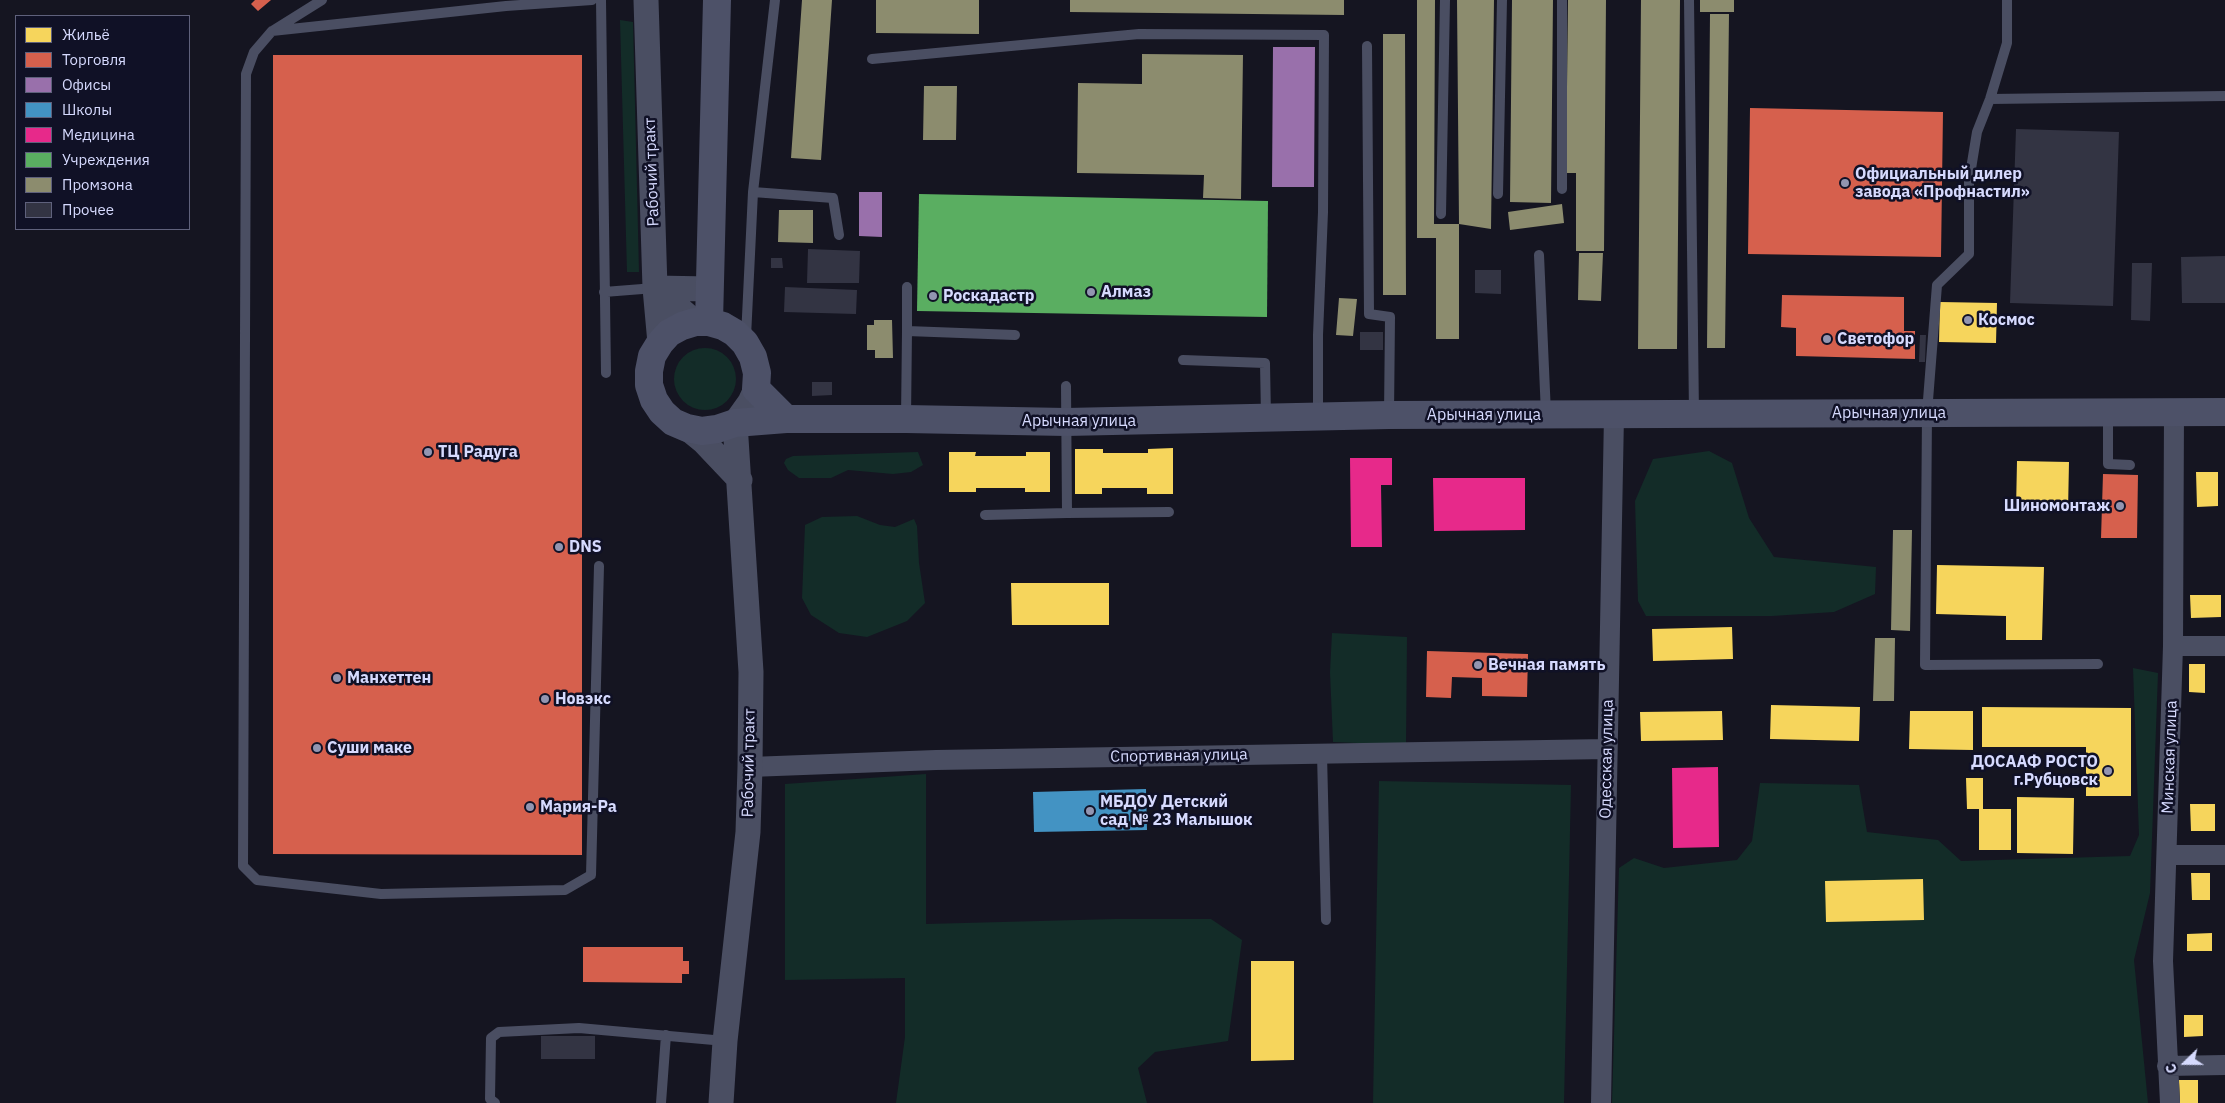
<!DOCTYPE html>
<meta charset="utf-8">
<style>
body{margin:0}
#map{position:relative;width:2225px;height:1103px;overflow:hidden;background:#151521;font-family:"IBM Plex Sans",sans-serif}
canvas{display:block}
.legend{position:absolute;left:15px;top:15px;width:175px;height:215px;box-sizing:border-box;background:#101126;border:1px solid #5f617c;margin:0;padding:6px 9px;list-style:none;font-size:15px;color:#d6dafe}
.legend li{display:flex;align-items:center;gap:10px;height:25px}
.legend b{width:25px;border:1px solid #5f617c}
.north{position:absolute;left:2160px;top:1038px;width:50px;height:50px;-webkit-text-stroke:4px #101126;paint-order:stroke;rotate:248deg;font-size:14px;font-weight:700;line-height:20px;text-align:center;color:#d6dafe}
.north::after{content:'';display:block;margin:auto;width:18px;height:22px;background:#d6dafe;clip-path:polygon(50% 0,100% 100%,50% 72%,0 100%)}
</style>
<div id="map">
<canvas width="2225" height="1103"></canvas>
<ul class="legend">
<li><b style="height:14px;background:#f6d55c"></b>Жильё</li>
<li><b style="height:14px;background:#d6604d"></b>Торговля</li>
<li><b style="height:14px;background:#9970ab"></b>Офисы</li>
<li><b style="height:14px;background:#4393c3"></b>Школы</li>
<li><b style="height:14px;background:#e7298a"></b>Медицина</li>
<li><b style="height:14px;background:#5aae61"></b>Учреждения</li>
<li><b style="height:14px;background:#8c8c6e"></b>Промзона</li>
<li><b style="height:14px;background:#333443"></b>Прочее</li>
</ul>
<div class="north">С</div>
</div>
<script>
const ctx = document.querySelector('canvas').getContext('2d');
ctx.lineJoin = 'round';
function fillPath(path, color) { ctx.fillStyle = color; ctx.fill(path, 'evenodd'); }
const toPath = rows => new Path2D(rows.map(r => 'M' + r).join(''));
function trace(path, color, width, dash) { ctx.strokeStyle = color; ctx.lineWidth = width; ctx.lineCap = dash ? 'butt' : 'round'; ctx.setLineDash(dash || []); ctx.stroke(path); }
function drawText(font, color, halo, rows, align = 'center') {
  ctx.font = font + ' "IBM Plex Sans",sans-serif'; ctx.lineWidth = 5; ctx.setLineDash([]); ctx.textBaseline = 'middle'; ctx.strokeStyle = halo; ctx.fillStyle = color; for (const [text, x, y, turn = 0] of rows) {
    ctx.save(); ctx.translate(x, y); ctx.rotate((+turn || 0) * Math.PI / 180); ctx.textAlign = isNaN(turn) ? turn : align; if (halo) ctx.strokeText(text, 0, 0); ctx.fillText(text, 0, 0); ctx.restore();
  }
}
const green = toPath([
 [620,20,633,22,639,272,627,272],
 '674 379a31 31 0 1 1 62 0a31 31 0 1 1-62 0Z',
 [1709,451,1732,463,1749,518,1774,557,1876,567,1875,594,1834,612,1772,616,1646,616,1638,601,1635,501,1653,459],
 [918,452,923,465,911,472,893,474,848,470,831,478,799,478,788,470,784,463,786,459,793,456],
 [857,516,880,525,895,527,914,519,917,526,919,563,925,603,907,621,867,637,839,633,811,615,802,598,805,525,822,517],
 [1332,633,1407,637,1406,745,1333,742,1330,672],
 [2133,668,2158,673,2150,893,2134,960,2148,1103,1612,1103,1619,868,1634,858,1664,868,1737,860,1752,841,1760,783,1859,785,1867,832,1938,840,1961,861,2130,856,2139,835],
 [926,774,926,924,1115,919,1211,919,1242,940,1228,1041,1155,1052,1138,1068,1147,1103,896,1103,905,1037,905,978,785,980,785,784],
 [1379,781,1571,785,1564,1103,1373,1103]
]);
const homes = toPath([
 [1940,302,1997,303,1996,343,1939,342],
 [1173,448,1173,494,1147,494,1147,488,1102,488,1102,494,1075,494,1075,449,1103,449,1103,453,1148,453,1148,449],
 [949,452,976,452,975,456,1026,456,1026,452,1050,452,1050,492,1025,492,1025,488,976,488,976,492,949,492],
 [2017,461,2069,462,2068,511,2016,510],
 [2196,472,2218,472,2218,506,2197,507],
 [1937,565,2044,567,2042,640,2006,640,2006,616,1936,614],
 [1011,583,1109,583,1109,625,1012,625],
 [2190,595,2221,595,2221,617,2191,618],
 [1732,627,1733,659,1653,661,1652,629],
 [2189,664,2205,664,2205,693,2189,692],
 [1771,705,1860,707,1859,741,1770,739],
 [1982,707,2131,708,2131,796,2086,796,2086,747,1982,747],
 [1722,711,1723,740,1641,741,1640,712],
 [1910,711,1973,711,1973,750,1909,749],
 [1966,778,1983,778,1983,809,2011,809,2011,850,1979,850,1979,809,1967,809],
 [2017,797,2074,798,2073,854,2017,853],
 [2190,804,2215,804,2215,831,2191,831],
 [2191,873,2210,873,2210,900,2192,900],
 [1923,879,1924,920,1826,922,1825,881],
 [2212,933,2212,951,2187,951,2187,934],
 [1251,961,1294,961,1294,1060,1251,1061],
 [2184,1015,2203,1015,2203,1036,2184,1037],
 [2179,1080,2198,1080,2198,1103,2180,1103]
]);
const shops = toPath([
 [255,0,271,0,258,11,251,4],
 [273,55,582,55,582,855,273,854],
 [1750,108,1943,112,1941,257,1748,254],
 [1782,295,1904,297,1904,331,1915,331,1915,359,1796,356,1796,328,1781,327],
 [2103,474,2138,475,2137,538,2101,538],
 [1427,651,1528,654,1527,697,1482,696,1482,678,1452,677,1451,698,1426,697],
 [583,947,683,947,683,961,689,961,689,974,682,974,682,983,583,982]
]);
const offices = toPath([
 [1273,47,1315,47,1314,187,1272,187],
 [859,192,882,192,882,237,859,236]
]);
const schools = toPath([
 [1146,789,1147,830,1034,832,1033,792]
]);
const health = toPath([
 [1350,458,1392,458,1392,485,1381,485,1382,547,1351,547],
 [1433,478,1525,478,1525,530,1434,531],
 [1718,767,1719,847,1673,848,1672,768]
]);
const public = toPath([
 [919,194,1268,201,1267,317,917,311]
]);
const industry = toPath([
 [802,0,832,0,821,160,791,158],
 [876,0,979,0,979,34,876,33],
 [1070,0,1344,0,1344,15,1070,12],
 [1417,0,1435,0,1434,224,1459,224,1459,339,1436,339,1436,238,1417,238],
 [1457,0,1494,0,1491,229,1459,224],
 [1512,0,1553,0,1551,203,1510,202],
 [1568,0,1606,0,1604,251,1576,251,1576,173,1566,173],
 [1641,0,1680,0,1677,349,1638,349],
 [1700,0,1734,0,1734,12,1700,12],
 [1710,14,1729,14,1725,348,1707,348],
 [1383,34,1405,34,1406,295,1383,295],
 [1142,54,1243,55,1241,199,1203,198,1204,175,1077,173,1078,83,1142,84],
 [924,86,957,86,956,140,923,140],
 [1562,204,1564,223,1510,230,1508,212],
 [779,210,813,210,813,243,778,242],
 [1579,253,1603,253,1601,301,1578,300],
 [1339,298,1357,299,1353,336,1336,335],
 [874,320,892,320,893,358,875,358,875,350,867,350,867,325,874,325],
 [1893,530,1912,530,1910,631,1891,630],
 [1875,638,1895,638,1894,701,1873,701]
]);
const building = toPath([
 [2016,129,2119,132,2113,306,2010,303],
 [808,249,860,251,859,283,807,283],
 [2225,256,2225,303,2182,303,2181,257],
 [771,258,782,258,783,268,771,268],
 [2132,263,2152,263,2150,321,2131,320],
 [1475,270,1501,270,1501,294,1475,293],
 [785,287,857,290,856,314,784,312],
 [1360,332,1383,332,1383,350,1360,350],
 [1920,335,1926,335,1925,362,1919,362],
 [812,382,832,382,832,395,812,396],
 [541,1036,595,1036,595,1059,541,1059]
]);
const service = toPath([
 [592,0,506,6,272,31,254,52,246,74,243,866,257,880,381,894,565,890,591,875,599,566],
 [601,0,606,373],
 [1689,0,1694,414],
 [2007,0,2007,43,1990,99,1977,132,1969,181,1969,254,1937,285,1927,413,1925,665,2098,664],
 [274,30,322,0],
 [1367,46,1369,314,1390,317,1389,415],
 [872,59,1139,34,1324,35,1323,212,1318,335,1318,416],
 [1990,99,2225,96],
 [1562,189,1562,0],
 [753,192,833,198,839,235],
 [1498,194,1502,0],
 [1441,214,1445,0],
 [1539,255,1546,414],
 [604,292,655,288],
 [907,331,907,287],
 [746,337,753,192,775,0],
 [1183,360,1265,363,1266,417],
 [1066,386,1067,513,1169,512],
 [2108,413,2108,464,2130,465],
 [906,418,907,331,1015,335],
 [985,515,1067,513],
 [1322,754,1326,920],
 [495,1103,490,1099,491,1038,499,1032,579,1028,725,1041],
 [661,1103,666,1035]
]);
const minor = toPath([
 [2173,646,2225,646],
 [750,767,936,760,1607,749],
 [2167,855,2225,855],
 [2167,1066,2225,1065],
 [1601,1103,1614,415],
 [2170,1103,2163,961,2173,646,2174,412]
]);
const tertiary = toPath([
 [646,0,655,288,660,343],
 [655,288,710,289],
 [655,288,695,322],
 [687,428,703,441,740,480],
 [721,1103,725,1041,748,832,750,767,751,672,735,423,750,402,756,389]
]);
const secondary = toPath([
 [709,322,717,0],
 [786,419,756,389,757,373,753,357,745,343,735,333,723,326,709,322,695,322,682,326,669,333,660,343,652,356,649,371,649,385,654,400,662,412,673,422,687,428,702,431,717,429,735,423,786,419,906,419,1066,422,1389,415,2225,412]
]);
const markers = [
 [1845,183,5,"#9295b1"],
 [1091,292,5,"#9295b1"],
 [933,296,5,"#9295b1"],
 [1968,320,5,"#9295b1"],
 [1827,339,5,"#9295b1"],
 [428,452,5,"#9295b1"],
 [2120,506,5,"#9295b1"],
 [559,547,5,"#9295b1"],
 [1478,665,5,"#9295b1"],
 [337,678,5,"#9295b1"],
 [545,699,5,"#9295b1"],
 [317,748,5,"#9295b1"],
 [2108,771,5,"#9295b1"],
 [530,807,5,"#9295b1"],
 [1090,811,5,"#9295b1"]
];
const streetNames = [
 ["Рабочий тракт",652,172,-92],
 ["Арычная улица",1889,413],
 ["Арычная улица",1484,415],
 ["Арычная улица",1079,421],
 ["Спортивная улица",1179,756,-1],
 ["Минская улица",2170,757,-88],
 ["Одесская улица",1607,759,-89],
 ["Рабочий тракт",749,763,-89]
];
const poiNames = [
 ["Официальный дилер",1855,174],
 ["завода «Профнастил»",1855,192],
 ["Алмаз",1101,292],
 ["Роскадастр",943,296],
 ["Космос",1978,320],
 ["Светофор",1837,339],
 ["ТЦ Радуга",438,452],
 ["Шиномонтаж",2110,506,"right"],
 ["DNS",569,547],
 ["Вечная память",1488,665],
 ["Манхеттен",347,678],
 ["Новэкс",555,699],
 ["Суши маке",327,748],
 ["ДОСААФ РОСТО",2098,762,"right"],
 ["г.Рубцовск",2098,780,"right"],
 ["МБДОУ Детский",1100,802],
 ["сад № 23 Малышок",1100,820],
 ["Мария-Ра",540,807]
];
fillPath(green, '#132c28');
fillPath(homes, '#f6d55c');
fillPath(shops, '#d6604d');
fillPath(offices, '#9970ab');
fillPath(schools, '#4393c3');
fillPath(health, '#e7298a');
fillPath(public, '#5aae61');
fillPath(industry, '#8c8c6e');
fillPath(building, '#333443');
trace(service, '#4a4e62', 10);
trace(minor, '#4a4e62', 20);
trace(tertiary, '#4a4e62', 25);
trace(secondary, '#4d5168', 28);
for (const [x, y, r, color] of markers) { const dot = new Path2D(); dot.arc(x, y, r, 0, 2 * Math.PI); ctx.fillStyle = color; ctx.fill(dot); trace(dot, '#101126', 2); }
drawText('16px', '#d6dafe', '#101126', streetNames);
drawText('bold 16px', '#d6dafe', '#101126', poiNames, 'left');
</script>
